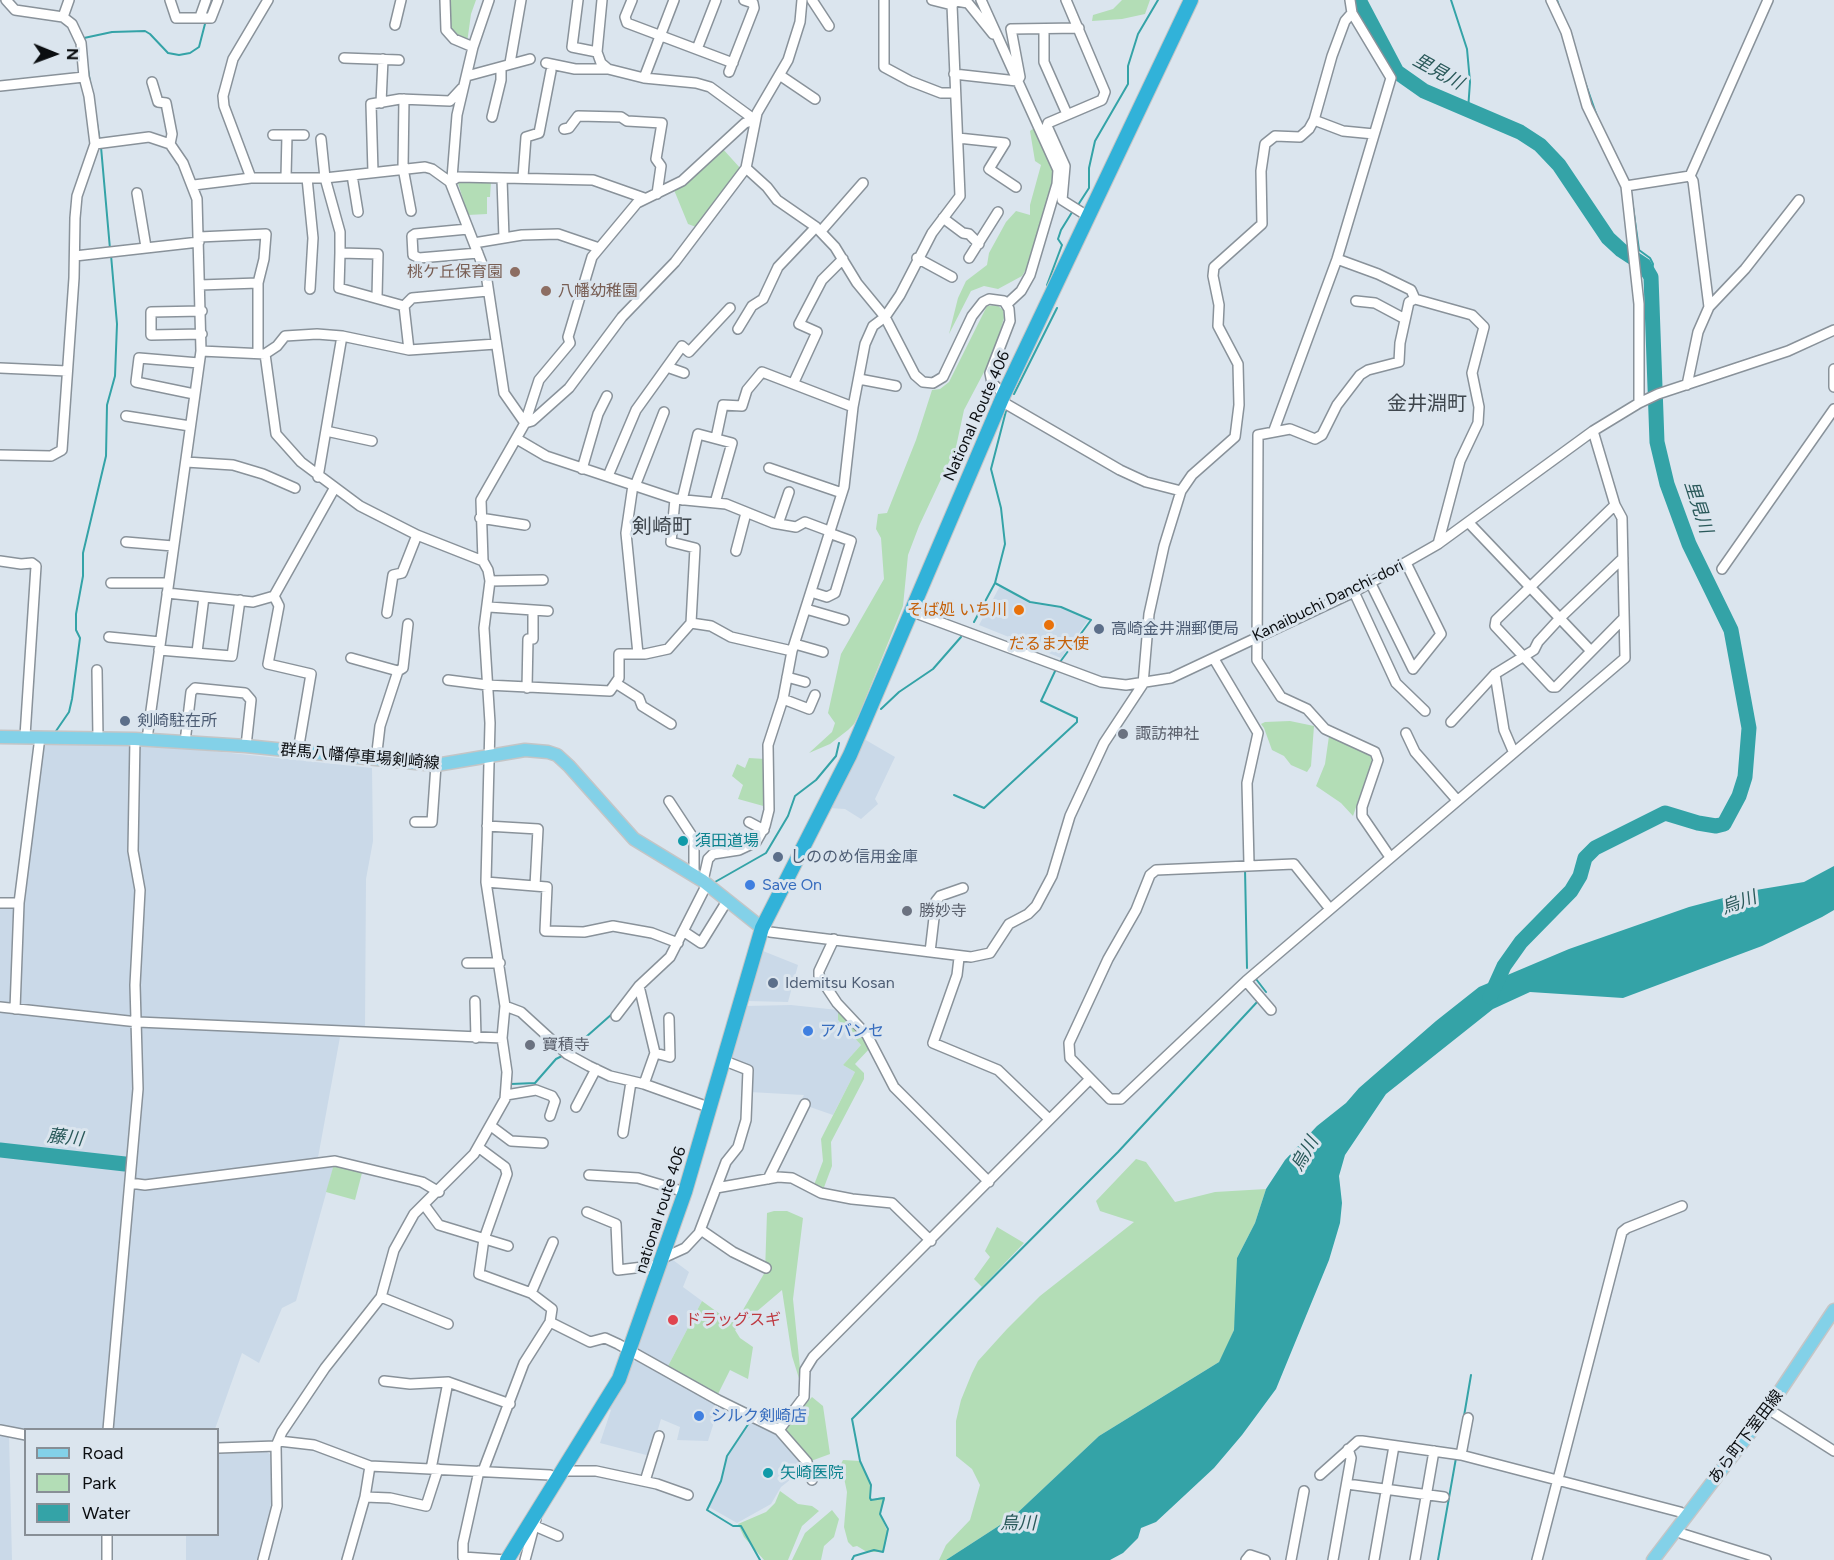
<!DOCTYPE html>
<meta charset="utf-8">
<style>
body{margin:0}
#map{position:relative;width:1834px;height:1560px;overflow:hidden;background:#dbe5ee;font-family:Figtree,sans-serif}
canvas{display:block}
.legend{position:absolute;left:24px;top:1428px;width:195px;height:108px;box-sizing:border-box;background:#dbe5ee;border:2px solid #888f96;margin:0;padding:8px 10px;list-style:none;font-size:18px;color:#0b0e11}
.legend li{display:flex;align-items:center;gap:12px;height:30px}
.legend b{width:30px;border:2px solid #888f96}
.north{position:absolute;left:24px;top:24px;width:60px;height:60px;-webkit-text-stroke:4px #dbe5ee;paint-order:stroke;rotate:91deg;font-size:16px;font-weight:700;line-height:24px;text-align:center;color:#0b0e11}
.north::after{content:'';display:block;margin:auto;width:21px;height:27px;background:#0b0e11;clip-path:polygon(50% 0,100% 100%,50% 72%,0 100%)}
</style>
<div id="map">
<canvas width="1834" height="1560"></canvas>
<ul class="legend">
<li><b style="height:8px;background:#83d1e8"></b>Road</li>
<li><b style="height:16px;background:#b3ddb6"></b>Park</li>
<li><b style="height:16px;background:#34a3a7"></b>Water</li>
</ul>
<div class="north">N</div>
</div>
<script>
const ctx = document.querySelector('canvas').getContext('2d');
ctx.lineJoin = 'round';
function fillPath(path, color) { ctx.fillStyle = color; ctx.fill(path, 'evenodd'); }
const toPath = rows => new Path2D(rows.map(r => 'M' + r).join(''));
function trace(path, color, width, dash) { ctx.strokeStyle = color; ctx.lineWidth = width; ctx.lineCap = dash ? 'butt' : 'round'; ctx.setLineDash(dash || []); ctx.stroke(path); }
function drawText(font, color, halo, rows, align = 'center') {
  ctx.font = font + ' Figtree,"Noto Sans JP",sans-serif'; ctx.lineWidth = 6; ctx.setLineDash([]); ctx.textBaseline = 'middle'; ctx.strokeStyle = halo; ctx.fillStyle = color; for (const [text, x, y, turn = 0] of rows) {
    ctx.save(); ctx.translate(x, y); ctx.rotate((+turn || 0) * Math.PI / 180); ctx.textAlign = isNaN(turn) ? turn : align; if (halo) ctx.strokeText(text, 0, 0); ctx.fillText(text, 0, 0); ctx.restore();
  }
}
const built = toPath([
 [1000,586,1029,603,1061,608,1088,620,1061,658,979,625],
 [864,739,895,757,875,799,878,804,861,819,845,809,829,808],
 [44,743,184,748,372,768,373,841,366,879,365,1028,340,1037,317,1163,335,1161,296,1301,282,1308,259,1363,242,1353,215,1429,26,1430,25,1432,0,1427,0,906,16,906],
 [763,951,798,965,788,1002,747,1001],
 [791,1005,838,1010,838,1020,861,1045,843,1065,855,1072,833,1115,810,1107,801,1125,791,1121,804,1095,749,1092,749,1068,733,1062,732,1058,746,1006],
 [669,1257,689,1272,683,1287,702,1301,667,1368,636,1350],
 [636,1361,719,1406,708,1441,677,1440,680,1427,661,1419,650,1456,600,1443,611,1410,607,1408,630,1363],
 [752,1421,776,1432,805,1468,781,1487,771,1504,737,1523,709,1507,721,1481,727,1457],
 [0,1434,9,1435,12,1560,0,1560],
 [267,1452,271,1455,273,1509,260,1560,186,1560,186,1535,218,1534,218,1454]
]);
const green = toPath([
 [446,0,476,0,471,14,467,43,455,38,446,24],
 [1122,0,1150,0,1145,14,1122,19,1092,21,1093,15,1113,9],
 [1034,128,1054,165,1057,180,1034,256,1022,276,998,289,984,286,971,291,949,334,958,298,966,281,987,265,989,253,1006,222,1016,211,1030,215,1030,205,1041,165,1035,161,1030,131],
 [722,148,741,169,696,227,688,224,674,190],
 [457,180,491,182,490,197,487,197,487,214,468,215],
 [997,305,1003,310,1004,318,993,355,964,410,956,447,919,526,908,555,903,606,860,712,854,724,848,730,830,744,809,753,832,732,835,723,828,713,841,654,884,579,881,538,876,529,878,514,887,513,916,440,932,390,940,389,949,382,987,306],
 [1290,721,1314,726,1311,766,1307,772,1291,765,1284,756,1272,750,1264,728,1261,724,1265,722],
 [1329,736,1370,755,1372,761,1353,816,1341,803,1316,786,1325,764],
 [749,758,765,759,767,807,738,799,743,785,732,776,737,764,745,768],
 [838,1010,871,1047,855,1064,864,1073,864,1079,831,1142,832,1166,823,1190,814,1185,823,1161,821,1139,855,1072,843,1065,861,1045,838,1020],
 [1136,1159,1146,1162,1175,1202,1215,1192,1266,1189,1255,1223,1237,1258,1237,1305,1234,1330,1227,1347,1219,1362,1099,1436,1014,1516,946,1560,939,1560,946,1545,970,1520,980,1485,972,1469,956,1456,956,1421,961,1400,972,1373,978,1361,1007,1329,1040,1296,1134,1222,1100,1211,1096,1201],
 [334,1164,363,1169,355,1200,326,1192],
 [774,1211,787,1211,803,1218,793,1299,802,1388,792,1356,782,1290,735,1330,740,1338,753,1347,748,1379,730,1370,717,1396,667,1368,702,1301,731,1322,736,1322,765,1272,767,1213],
 [997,1227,1024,1243,982,1287,974,1279,990,1257,985,1251],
 [812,1397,823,1406,830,1454,811,1461,798,1444,782,1430],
 [843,1460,860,1461,871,1485,871,1500,881,1497,885,1499,880,1514,888,1533,883,1552,867,1552,857,1546,853,1547,848,1542,844,1527,847,1492,841,1464],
 [780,1491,798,1504,812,1506,819,1511,802,1526,788,1560,764,1560,744,1537,738,1524,766,1512,775,1503],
 [832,1510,839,1519,834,1537,824,1546,821,1560,792,1560,805,1533]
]);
const water = toPath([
 [1834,866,1834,910,1822,917,1762,946,1623,998,1530,992,1493,1009,1386,1094,1345,1155,1339,1176,1342,1203,1340,1223,1329,1260,1276,1389,1242,1435,1214,1468,1156,1522,1141,1528,1138,1538,1123,1553,1110,1560,946,1560,1014,1516,1099,1436,1219,1362,1234,1330,1237,1258,1255,1223,1266,1189,1285,1160,1317,1126,1346,1103,1359,1088,1436,1021,1479,987,1569,949,1689,907,1750,891,1804,882]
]);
const stream = toPath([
 [1451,0,1467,49,1470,82,1468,110],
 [1557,0,1560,9],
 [210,9,213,0],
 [84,41,84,38,112,32,145,31,150,34,168,53,179,55,190,53,199,47,206,20],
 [87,64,100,142],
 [1585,82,1598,119],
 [101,147,110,249],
 [1631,193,1639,250,1650,258,1653,264,1651,277],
 [1078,205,1089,188,1089,168,1095,141,1128,84,1128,66,1138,34,1158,0],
 [1047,285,1062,245,1058,239,1061,230,1074,209],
 [1014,394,1057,308],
 [995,583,1030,602,1061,607,1091,620,1060,662],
 [974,622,995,583,1005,544,1001,508,991,469,1006,411],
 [881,709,899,692,933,669,961,637],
 [56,731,69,712,72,699,80,638,76,630,76,614,83,576,83,553,106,456,107,405,115,376,117,324,111,255],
 [954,795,984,808,1077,722,1077,718,1041,701,1057,667],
 [1245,869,1247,968],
 [715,882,766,853,788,816,795,796,816,780,836,756,839,743],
 [1256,979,1266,992],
 [569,1052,612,1014],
 [511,1084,535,1083,556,1059,564,1055],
 [751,1420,727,1456,721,1481,707,1510,733,1526,741,1526,760,1560],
 [1463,1422,1471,1375],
 [852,1560,854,1556,874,1550,883,1552,888,1529,880,1514,884,1498,871,1500,870,1498,871,1485,860,1461,852,1419,1118,1152,1258,1001],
 [1438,1560,1456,1458]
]);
const river = toPath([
 [1359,0,1397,72,1424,91,1520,132,1540,145,1559,165,1608,238,1621,250,1644,265,1651,277,1657,442,1667,484,1689,544,1731,630,1749,728,1745,777,1739,796,1724,824,1716,826,1698,823,1665,813,1595,848,1585,858,1580,876,1571,891,1521,942,1504,966,1490,997],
 [0,1150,125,1164]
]);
const minor = toPath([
 [170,0,176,18,211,18,218,0],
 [268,0,233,59,223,96,224,106,251,178,325,178,425,167,432,169,450,182,486,274,504,393,525,423],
 [445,0,446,30,454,39,473,47],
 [578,0,572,47,597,52],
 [602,0,597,52,601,63,608,69,644,78,696,83,710,87,755,120],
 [632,0,625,17,627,23,733,63],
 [812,0,829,26],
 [884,0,884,67,910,81,941,93,954,93],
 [932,0,952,5,956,1,968,3,993,34],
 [981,0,1058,170,1057,184,1030,275,1021,291,1007,304],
 [1066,0,1105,92,1102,100,1048,123,1047,126,1065,166,1062,200,1089,217],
 [1551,0,1566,32,1587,106,1626,186,1639,304,1639,403],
 [63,17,69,0],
 [200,17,206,0],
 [395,25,401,0],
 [1044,29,1044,62,1067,114],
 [697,49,716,0],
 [344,58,399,60],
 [510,63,521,0],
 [546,63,575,69,608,69],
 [729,72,754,8,753,3,744,0],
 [954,74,1017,81,1020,77,1011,29,1079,28],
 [467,76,530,59],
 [781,76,815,99],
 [644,78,674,0],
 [152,82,158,102,166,103,172,134,170,144],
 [0,86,84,77],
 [404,99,403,168,411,211],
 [381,103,383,59],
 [492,117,501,80,501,67],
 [1314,120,1343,131,1374,134],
 [564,129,569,128,578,116,621,117,627,121,662,123,656,159,661,166,657,194],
 [273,135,304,135],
 [958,138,1005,143,989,169,1016,187],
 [321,139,325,178,340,232,340,253],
 [95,144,149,137,170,144,183,163,197,199,201,351,147,739],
 [746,168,767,187,777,200,816,227,835,247,857,283,885,317,915,375,923,382,933,383,943,377,972,316,983,302,989,299,1004,301,1009,309,1010,321,990,373,992,383,1004,394],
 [373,172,371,104,400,99,450,101,462,88],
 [352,175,358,212],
 [1690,176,1693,181,1709,307],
 [286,177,287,135],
 [523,177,526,137,539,133,551,71],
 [307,178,313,238,310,289],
 [452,178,457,115,473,47,489,0],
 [502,179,504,238],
 [450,182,458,177,593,180,644,198],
 [194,185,251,178],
 [1626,186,1690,176,1768,0],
 [137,193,146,247],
 [943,218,963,233,969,234,979,244],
 [468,229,415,234,412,236,413,255,419,258,478,253],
 [821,231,863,183],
 [199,237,266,234,264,259,258,283],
 [474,243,522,235,558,234,599,248],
 [75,256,199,242],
 [917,258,952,277],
 [969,258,998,212],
 [1337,259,1378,274,1411,290,1415,299],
 [200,285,258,283,258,353],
 [377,297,378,254,340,253,339,288,404,306],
 [1356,301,1375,303,1405,319],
 [202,311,151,312,151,335,202,334],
 [738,329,752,306,763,299,778,267,816,227],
 [409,350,404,306,412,298,488,291],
 [201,351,265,354,276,434,301,462,360,506,417,535,483,561],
 [265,354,277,346,285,336,317,334,342,336,409,350,496,344],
 [667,367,684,373],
 [0,368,67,371],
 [1834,369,1834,387],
 [859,379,896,386],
 [794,382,817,332,799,324,822,280,843,259],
 [1687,385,1698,332,1709,307,1745,269,1799,200],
 [194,394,136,382,139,358,199,363],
 [1001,401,1120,470,1146,482,1181,491],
 [126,416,190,426],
 [525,423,539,380,570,343,568,337,592,257,637,203,682,181,745,123,755,120],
 [1274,430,1337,259,1391,78,1352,13,1350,0],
 [326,431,372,441],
 [716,438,723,405,742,406,747,390,762,372,853,407],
 [517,439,546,456,675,499,726,504,773,523,796,527,805,522,829,531],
 [0,455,51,456,62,450,74,278,75,218,77,196,95,144,89,96,84,77,81,43,72,24,63,17,15,10,6,0],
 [186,462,233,465,263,474,295,488],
 [769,468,842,493],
 [582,469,598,414,607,396],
 [608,476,636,410,682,346,689,352,730,308],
 [318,477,342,336],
 [633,485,626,533,638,654],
 [635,486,664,412],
 [682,500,698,434,732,443,715,503],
 [1615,505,1496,620,1495,626,1552,687,1556,687,1624,618],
 [480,518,525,525],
 [1469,523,1591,651],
 [778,524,789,492],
 [126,542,173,546],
 [736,551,746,513],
 [0,561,21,564,32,563,36,566,25,736],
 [1722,569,1834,409],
 [490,581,543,580],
 [1370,582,1413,669,1441,634,1406,563],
 [111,583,168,583],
 [811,592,827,597,835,593,851,541,829,533],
 [1354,592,1396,683,1425,711],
 [167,593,253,602,274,596,334,489],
 [274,596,279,606,268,664,311,674,298,751],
 [489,607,548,611],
 [806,609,844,620],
 [910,611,1101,682,1126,685,1171,678,1354,592,1438,544,1593,431,1639,403,1658,394,1788,351,1834,330],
 [387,613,393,575,402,573,417,535],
 [691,623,711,626,731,637,792,651],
 [109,637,160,642],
 [795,644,823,652],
 [159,650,232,656,240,600],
 [197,652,204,597],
 [351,658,398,671,380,726,376,760],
 [1214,659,1258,733,1247,783,1249,864],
 [97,670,98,738],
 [398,671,403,668,408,624],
 [1495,674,1504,730,1513,751],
 [787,677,805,682],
 [448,680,487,685,610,691,619,678,619,654,645,654,668,649,691,623,695,548,671,542,675,499],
 [617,684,639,698,642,706,671,724],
 [527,688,528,639,533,639,533,610],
 [783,699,809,709,815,695],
 [1451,722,1495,674,1534,650,1538,642,1560,618,1623,558],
 [1406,733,1415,752,1457,800],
 [185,742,191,692,195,688,245,693,251,700,246,746],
 [669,801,694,839,694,875],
 [415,822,432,822,436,765],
 [749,822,764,830],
 [487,826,538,829,535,886],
 [1390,857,1362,816,1362,807,1378,760,1375,752,1325,729,1307,709,1281,697,1257,660,1258,435,1290,429,1315,439,1322,435,1337,405,1360,375,1368,370,1399,362,1400,343,1409,302,1415,299,1472,315,1484,327,1472,373,1479,407,1478,423,1460,461,1438,544],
 [703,881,708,859,713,854,739,850,756,842,765,826,769,810,768,745,783,699,792,651,844,487,853,407,865,344,873,326,885,317,900,295,932,233,960,196,952,5],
 [486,882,547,887,545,931,584,932,613,926,652,933,678,943],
 [0,903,19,903],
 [1330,909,1294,864,1156,870,1150,875,1136,910,1108,959,1069,1043,1070,1058,1110,1099,1121,1099,1246,981,1625,658,1622,518,1615,505,1593,431],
 [762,928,770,932,971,957,990,953,1009,924,1028,914,1036,906,1052,876,1070,816,1104,743,1143,684,1149,614,1164,546,1181,491,1192,475,1235,437,1239,405,1238,364,1218,326,1219,305,1213,276,1214,267,1262,224,1261,171,1265,144,1275,136,1300,137,1309,129,1314,120,1332,56,1345,21,1352,13],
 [683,931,701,943,727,901],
 [834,939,819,971,819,976,837,1003,867,1035,894,1087,989,1182],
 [930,952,936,901,940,896,963,888],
 [959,958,957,975,933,1043,998,1070,1049,1119],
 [467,963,500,963],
 [1246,981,1271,1010],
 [639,986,655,1053,644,1084],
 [475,1001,476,1038],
 [505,1006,521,1012,567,1054,589,1066,610,1076,644,1084,711,1108],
 [0,1007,138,1022,502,1038],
 [15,1009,19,903,40,737],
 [616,1016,639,986,670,957,707,884],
 [655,1053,670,1057,669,1018],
 [506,1095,536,1090,552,1096,555,1101,550,1116],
 [576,1107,596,1069],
 [491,1126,511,1141,543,1143],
 [623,1133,631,1082],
 [478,1147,505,1167,507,1174,484,1239,479,1274,531,1293,552,1309,550,1322,524,1363,483,1471],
 [589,1175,638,1178,685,1192],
 [768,1179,805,1104],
 [130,1183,145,1185,335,1161,422,1182,439,1192],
 [716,1188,778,1177,792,1178,821,1193,852,1199,892,1203,931,1241],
 [425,1206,439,1225,508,1246],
 [587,1212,616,1224,618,1270,660,1265],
 [701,1230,733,1252,766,1268],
 [663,1258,685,1248,699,1233,726,1162,738,1147,746,1120,748,1070,725,1061],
 [531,1293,553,1242],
 [381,1297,448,1324],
 [550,1322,590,1342,605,1338,618,1344,718,1400,779,1430,807,1462,812,1480],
 [384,1381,410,1384,448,1382,510,1404],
 [1768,1409,1834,1451],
 [0,1430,26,1435],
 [108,1430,138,1089,135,985,140,890,133,851,135,739],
 [779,1430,804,1397,805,1370,813,1357,1090,1079],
 [279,1441,314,1445,370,1466,550,1475,557,1479],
 [218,1448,276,1446],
 [1461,1455,1468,1418],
 [431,1469,448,1382],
 [479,1471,463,1543,463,1557,506,1560],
 [562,1471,596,1471,657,1484,688,1495],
 [1320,1475,1358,1441,1362,1441,1461,1455,1680,1512,1686,1516],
 [645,1481,659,1436],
 [1347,1484,1444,1497],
 [365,1497,390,1498,426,1506,438,1469],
 [535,1526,558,1536],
 [1676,1530,1683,1534,1766,1560],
 [107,1534,107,1560],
 [263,1560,277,1506,276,1446,282,1432,325,1368,381,1297,394,1250,414,1214,474,1154,505,1099,507,1072,502,1038,505,1006,486,882,490,723,484,628,490,581,488,570,483,561,481,500,525,423,532,421,569,388,622,317,675,262,746,168,757,113,788,60,800,22,802,0],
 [347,1560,365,1497,370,1466],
 [525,1560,536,1519],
 [1246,1560,1250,1555,1265,1560],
 [1291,1560,1304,1491],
 [1333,1560,1351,1458,1348,1449],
 [1374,1560,1394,1446],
 [1415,1560,1434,1451],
 [1537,1560,1622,1232,1627,1228,1682,1206]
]);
const major = toPath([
 [0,737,135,739,246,746,436,765,525,750,548,752,557,755,569,766,634,839,703,881,762,928],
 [1653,1560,1768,1409,1834,1310]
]);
const highway = toPath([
 [507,1560,619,1379,685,1192,762,928,850,755,1004,394,1191,0]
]);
const markers = [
 [515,272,6,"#8d6e63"],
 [546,291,6,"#8d6e63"],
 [1019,610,6,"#e8710a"],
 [1049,625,6,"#e8710a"],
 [1099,629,6,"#5c6f8a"],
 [125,721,6,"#5c6f8a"],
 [1123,734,6,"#6b7280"],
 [683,841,6,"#0f9aa8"],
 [778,857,6,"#5c6f8a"],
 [750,885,6,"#3f7fe0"],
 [907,911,6,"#6b7280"],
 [773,983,6,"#5c6f8a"],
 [808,1031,6,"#3f7fe0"],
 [530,1045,6,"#6b7280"],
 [673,1320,6,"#e0444e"],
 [699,1416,6,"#3f7fe0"],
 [768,1473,6,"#0f9aa8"]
];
const educationNames = [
 ["桃ケ丘保育園",503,272],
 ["八幡幼稚園",558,291,"left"]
];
const streetNames = [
 ["National Route 406",977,416,-66],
 ["Kanaibuchi Danchi-dori",1328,601,-26],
 ["群馬八幡停車場剣崎線",360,757,5],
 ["national route 406",661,1210,-72],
 ["あら町下室田線",1746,1437,-53]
];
const foodNames = [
 ["そば処 いち川",1007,610],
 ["だるま大使",1049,644,"center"]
];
const serviceNames = [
 ["高崎金井淵郵便局",1111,629],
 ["剣崎駐在所",137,721],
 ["しののめ信用金庫",790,857],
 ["Idemitsu Kosan",785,983]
];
const worshipNames = [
 ["諏訪神社",1135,734],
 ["勝妙寺",919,911],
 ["寶積寺",542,1045]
];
const cultureNames = [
 ["須田道場",695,841],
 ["矢崎医院",780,1473]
];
const shopNames = [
 ["Save On",762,885],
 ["アバンセ",820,1031],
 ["シルク剣崎店",711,1416]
];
const healthNames = [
 ["ドラッグスギ",685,1320]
];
const waterNames = [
 ["里見川",1438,72,29],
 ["里見川",1698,507,72],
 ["烏川",1739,903,-20],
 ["藤川",65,1138,6],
 ["烏川",1305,1154,-60],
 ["烏川",1018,1524]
];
const quarterNames = [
 ["金井淵町",1427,404],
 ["剣崎町",662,527]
];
fillPath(built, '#cad9e8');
fillPath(green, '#b3ddb6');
fillPath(water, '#34a3a7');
trace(stream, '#34a3a7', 2);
trace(river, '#34a3a7', 15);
trace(minor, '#89929a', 12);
trace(major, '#c4c5c6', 15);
trace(highway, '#c4c5c6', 16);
trace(minor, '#fff', 9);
trace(major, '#83d1e8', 12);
trace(highway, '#31b2d9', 14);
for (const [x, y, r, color] of markers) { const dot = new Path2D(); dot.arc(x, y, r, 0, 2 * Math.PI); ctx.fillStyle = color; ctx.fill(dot); trace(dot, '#dbe5ee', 2); }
drawText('16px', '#785e54', '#dbe5ee', educationNames, 'right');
drawText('16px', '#0b0e11', '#dbe5ee', streetNames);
drawText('16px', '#c56008', '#dbe5ee', foodNames, 'right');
drawText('16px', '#4e5e75', '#dbe5ee', serviceNames, 'left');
drawText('16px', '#5b616d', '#dbe5ee', worshipNames, 'left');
drawText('16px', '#0d838f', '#dbe5ee', cultureNames, 'left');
drawText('16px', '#366cbe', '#dbe5ee', shopNames, 'left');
drawText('16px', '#be3a42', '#dbe5ee', healthNames, 'left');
drawText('italic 18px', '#2a595a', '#dbe5ee', waterNames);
drawText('20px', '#3e464d', '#dbe5ee', quarterNames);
</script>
